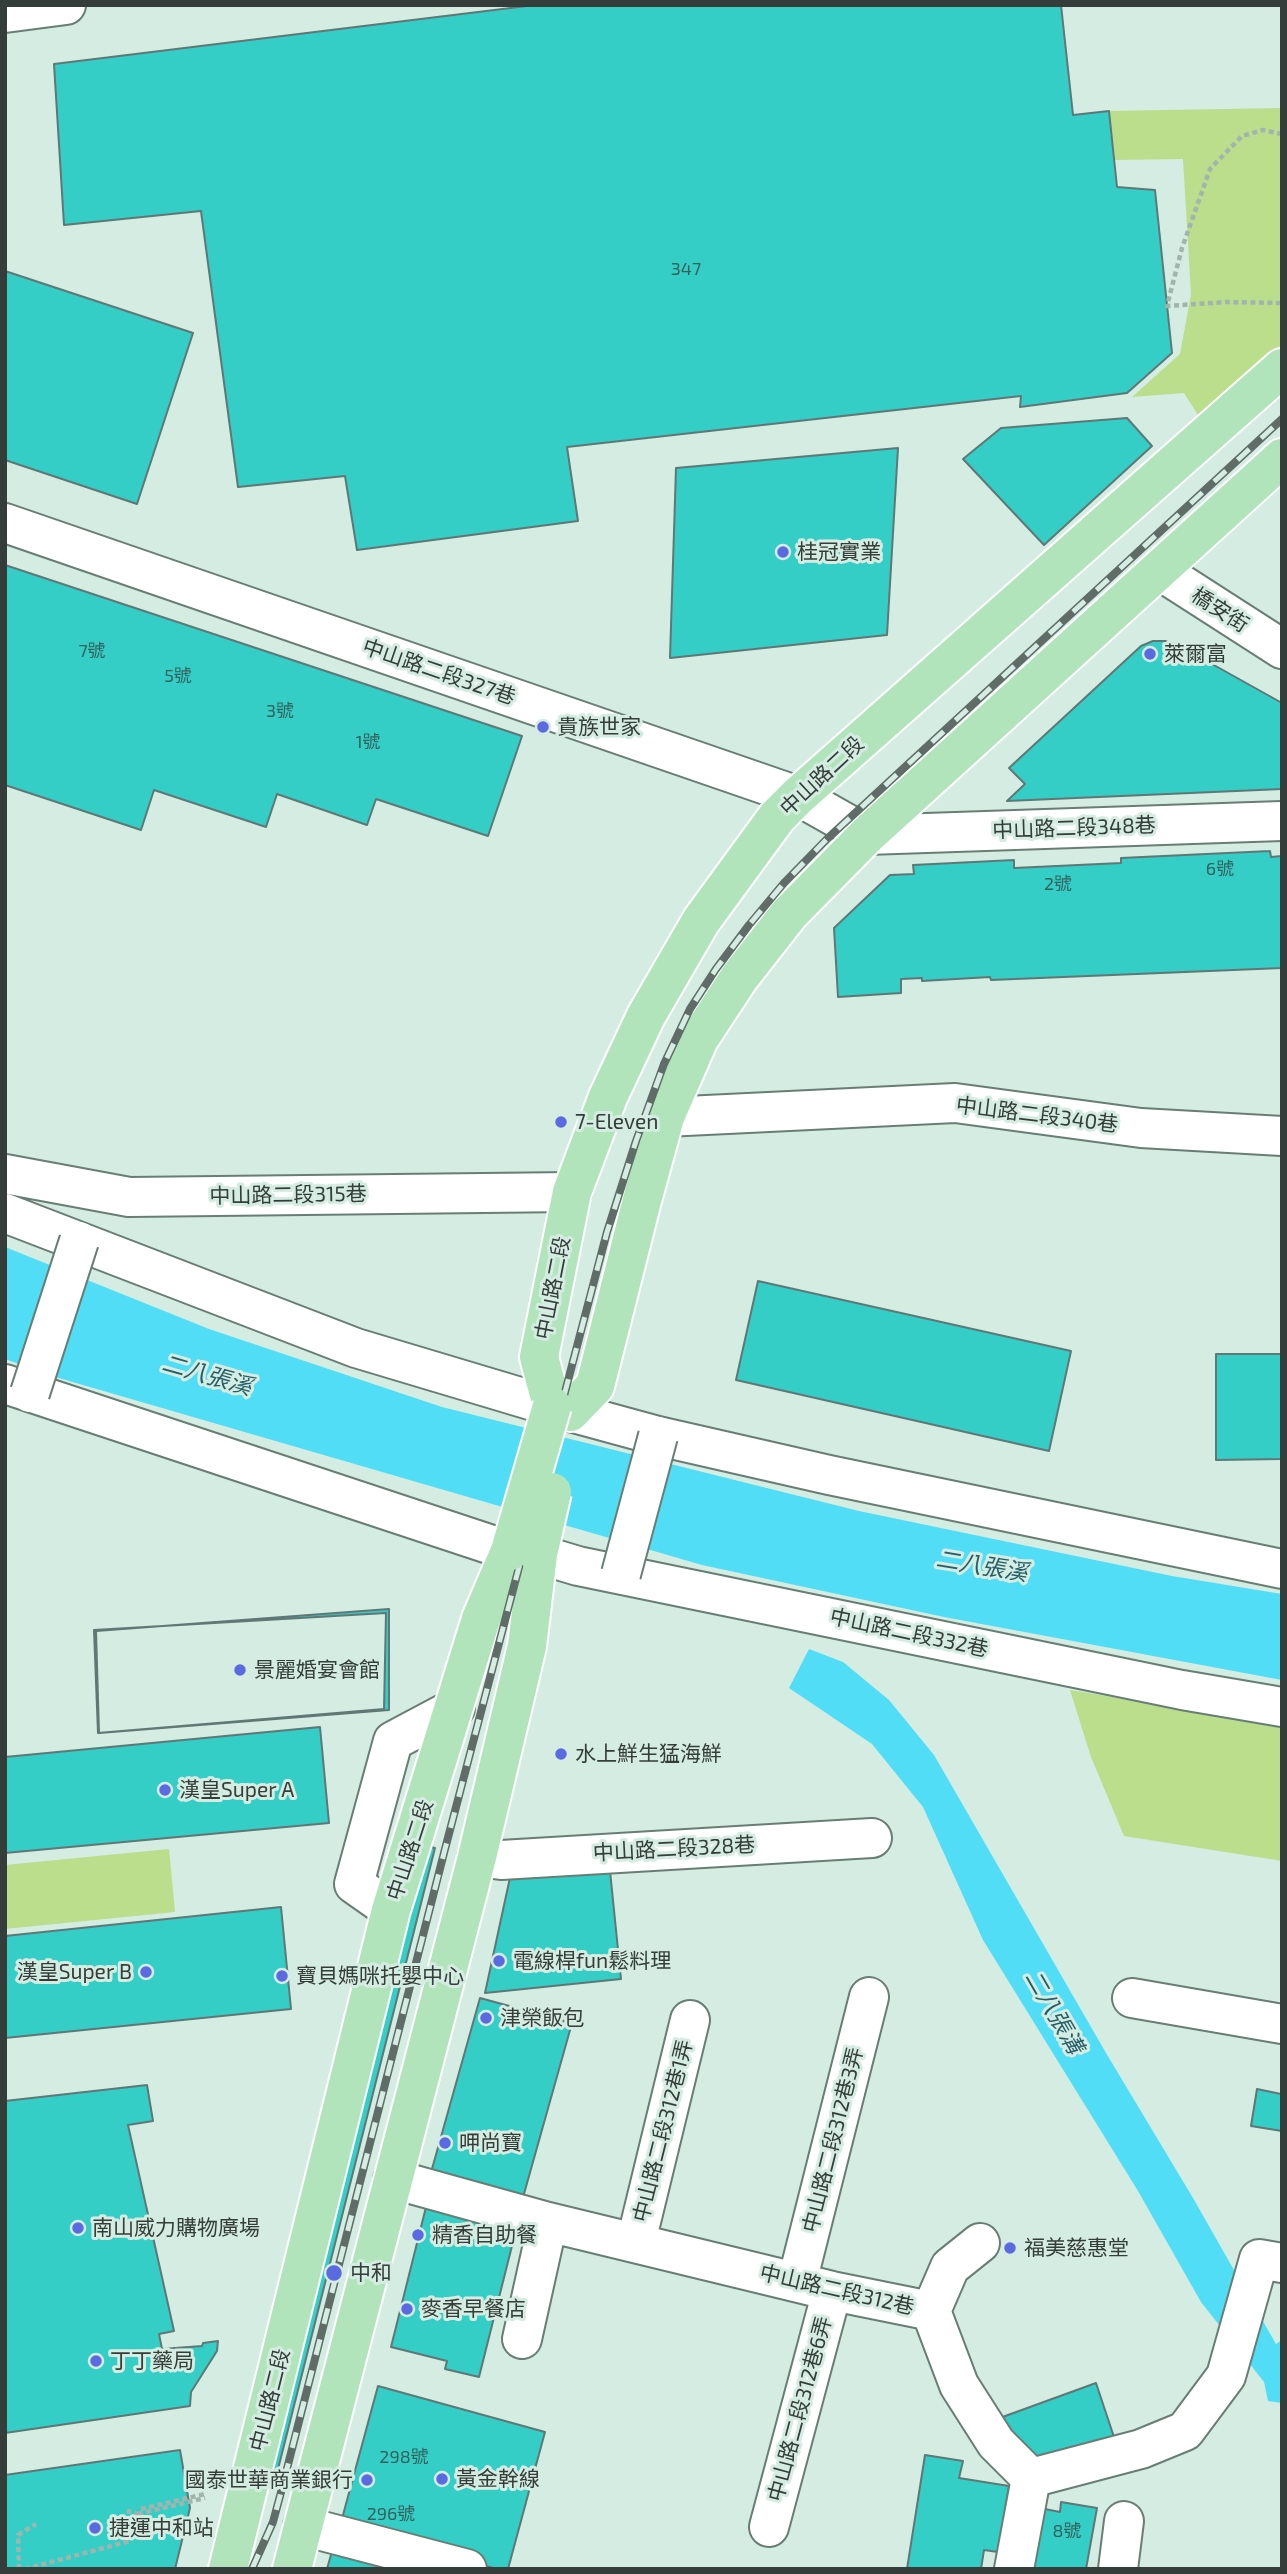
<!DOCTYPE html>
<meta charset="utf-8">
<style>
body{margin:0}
#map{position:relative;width:1287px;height:2574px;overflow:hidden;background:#d4ece2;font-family:"Exo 2",sans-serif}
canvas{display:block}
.frame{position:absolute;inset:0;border:7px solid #343d39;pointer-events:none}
</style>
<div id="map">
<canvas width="1287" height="2574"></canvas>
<div class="frame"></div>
</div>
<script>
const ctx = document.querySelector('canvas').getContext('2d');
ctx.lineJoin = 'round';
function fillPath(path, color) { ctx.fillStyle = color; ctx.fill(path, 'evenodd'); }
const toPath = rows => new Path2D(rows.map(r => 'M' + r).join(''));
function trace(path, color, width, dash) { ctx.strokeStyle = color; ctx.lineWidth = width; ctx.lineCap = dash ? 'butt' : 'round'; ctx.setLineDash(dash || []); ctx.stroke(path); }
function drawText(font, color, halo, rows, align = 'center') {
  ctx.font = font + ' "Exo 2","Noto Sans TC",sans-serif'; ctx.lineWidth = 6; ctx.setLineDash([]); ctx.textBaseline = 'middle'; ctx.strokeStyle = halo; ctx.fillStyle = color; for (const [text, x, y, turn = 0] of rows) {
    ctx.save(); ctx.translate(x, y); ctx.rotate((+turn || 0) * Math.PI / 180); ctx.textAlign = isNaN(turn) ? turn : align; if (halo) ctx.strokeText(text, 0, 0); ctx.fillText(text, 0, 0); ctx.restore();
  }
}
const green = toPath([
 [1282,108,1282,345,1200,418,1184,393,1132,397,1180,354,1191,294,1183,159,1115,160,1109,111],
 [1070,1690,1282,1725,1282,1861,1124,1836,1091,1757],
 [169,1849,175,1912,5,1929,5,1865]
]);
const water = toPath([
 [5,1247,209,1329,442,1407,859,1511,1172,1576,1282,1594,1282,1680,944,1617,702,1565,52,1376,5,1359],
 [809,1649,843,1662,889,1700,934,1755,1106,2053,1193,2198,1276,2344,1282,2340,1282,2403,1268,2401,1264,2382,1201,2302,1138,2191,983,1940,923,1807,872,1744,789,1688]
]);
const building = toPath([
 [535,5,1061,5,1073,115,1109,111,1117,187,1155,190,1172,353,1127,393,1020,407,1021,396,567,447,578,521,357,550,345,476,238,487,201,211,64,225,54,64,535,5],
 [5,271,193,333,137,504,5,460,5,271],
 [1127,418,1152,446,1044,545,963,459,1001,428,1127,418],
 [898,448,887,635,670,658,676,468,898,448],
 [5,565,522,736,488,836,376,799,367,825,277,794,266,827,154,790,141,830,5,785,5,565],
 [1153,641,1165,641,1178,645,1282,703,1282,789,1007,801,1025,784,1009,768,1141,646,1153,641],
 [1270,851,1271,857,1282,856,1282,968,991,980,990,977,922,981,922,978,901,979,901,993,838,997,834,928,890,875,914,874,913,865,1014,860,1014,868,1121,863,1121,858,1270,851],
 [758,1281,1071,1351,1049,1451,736,1380,758,1281],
 [1216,1354,1282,1354,1282,1459,1216,1460,1216,1354],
 [389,1609,389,1710,99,1733,96,1631,389,1609],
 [386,1613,384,1709,98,1733,94,1630,386,1613],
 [320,1727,329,1823,5,1853,5,1757,320,1727],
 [412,1842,435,1848,275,2481,251,2475,412,1842],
 [609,1861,621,1979,485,1993,511,1873,609,1861],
 [281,1907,291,2009,5,2038,5,1936,281,1907],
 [480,1998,572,2023,522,2201,430,2176,480,1998],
 [147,2085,153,2121,128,2125,174,2331,159,2334,162,2349,202,2346,203,2343,218,2341,217,2351,191,2392,190,2406,5,2433,5,2101,147,2085],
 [1257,2089,1281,2094,1282,2091,1282,2131,1251,2126,1257,2089],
 [427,2203,517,2226,479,2377,445,2369,447,2361,391,2347,427,2203],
 [1096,2383,1115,2440,1036,2465,997,2419,1096,2383],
 [378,2386,545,2432,508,2569,497,2569,340,2526,378,2386],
 [180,2450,190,2508,175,2569,5,2569,5,2475,180,2450],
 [925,2455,963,2461,959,2478,1009,2486,998,2552,984,2550,981,2569,907,2569,925,2455],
 [1061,2502,1097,2508,1086,2569,1029,2569,1040,2508,1060,2512,1061,2502],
 [334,2544,405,2569,327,2569,334,2544]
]);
const path = toPath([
 [1282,134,1263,130,1242,136,1210,169,1182,248,1167,306,1226,302,1282,303],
 [141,2509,205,2494],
 [138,2514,205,2498],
 [19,2569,18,2535,36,2524],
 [25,2569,130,2541,129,2519,129,2511,138,2514,129,2519]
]);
const minor = toPath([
 [5,13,66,5],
 [5,523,798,796,867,835,1282,821],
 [1159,570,1282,649],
 [665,1117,955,1103,1141,1128,1282,1136],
 [5,1174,129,1197,572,1192],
 [5,1213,356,1348,570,1412,658,1436,829,1475,1282,1569],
 [5,1384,510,1551,538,1554,578,1566,1182,1690,1282,1707],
 [477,1857,501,1860,872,1838],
 [391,1910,354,1884,393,1741,455,1708],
 [1132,1998,1282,2024],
 [393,2179,548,2222,832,2291,931,2311,959,2385,996,2443,1031,2478],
 [636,2242,690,2020],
 [797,2282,869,1997],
 [931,2311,950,2267,980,2243],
 [522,2339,548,2222],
 [1031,2478,1141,2449,1185,2431,1226,2376,1259,2259,1282,2263],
 [303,2526,467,2569],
 [769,2527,832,2291],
 [1014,2569,1031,2478],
 [1118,2569,1124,2521]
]);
const major = toPath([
 [552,1406,539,1357,572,1192,608,1097,646,1016,701,921,777,817,798,796,1282,368],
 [570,1412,595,1386,641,1204,665,1117,699,1039,739,978,789,914,867,835,1282,458],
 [228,2569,391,1910,481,1619,510,1551],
 [292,2569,477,1857,527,1646,538,1554]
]);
const rail = toPath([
 [252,2569,273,2522,280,2496,445,1849,607,1232,636,1141,664,1064,690,1009,716,969,749,925,784,883,827,839,1282,419]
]);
const minorBridge = toPath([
 [30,1393,79,1241],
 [621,1574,658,1436]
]);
const majorBridge = toPath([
 [510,1551,552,1406],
 [538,1554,552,1492]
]);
const markers = [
 [783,552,7,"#5b6ae1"],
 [1150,654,7,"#5b6ae1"],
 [543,727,7,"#5b6ae1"],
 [561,1122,7,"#5b6ae1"],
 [240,1670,7,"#5b6ae1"],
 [561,1754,7,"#5b6ae1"],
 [165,1790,7,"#5b6ae1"],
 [499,1961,7,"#5b6ae1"],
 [146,1972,7,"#5b6ae1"],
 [282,1976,7,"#5b6ae1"],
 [486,2018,7,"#5b6ae1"],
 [445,2143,7,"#5b6ae1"],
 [78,2228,7,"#5b6ae1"],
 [418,2235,7,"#5b6ae1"],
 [1010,2248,7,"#5b6ae1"],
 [334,2273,9,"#5b6ae1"],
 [407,2309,7,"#5b6ae1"],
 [96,2361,7,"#5b6ae1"],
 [442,2479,7,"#5b6ae1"],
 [367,2480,7,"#5b6ae1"],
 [95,2528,7,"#5b6ae1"]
];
const numberNames = [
 ["347",686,269],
 ["7號",92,651],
 ["5號",178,676],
 ["3號",280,711],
 ["1號",368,742],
 ["6號",1220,869],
 ["2號",1058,884],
 ["298號",404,2457],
 ["296號",391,2514],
 ["8號",1067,2531]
];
const poiNames = [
 ["桂冠實業",797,552],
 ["萊爾富",1164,654],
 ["貴族世家",557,727],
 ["7-Eleven",575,1122],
 ["景麗婚宴會館",254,1670],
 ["水上鮮生猛海鮮",575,1754],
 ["漢皇Super A",179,1790],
 ["電線桿fun鬆料理",513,1961],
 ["漢皇Super B",132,1972,"right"],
 ["寶貝媽咪托嬰中心",296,1976],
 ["津榮飯包",500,2018],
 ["呷尚寶",459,2143],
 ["南山威力購物廣場",92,2228],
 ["精香自助餐",432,2235],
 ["福美慈惠堂",1024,2248],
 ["中和",350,2273],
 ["麥香早餐店",421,2309],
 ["丁丁藥局",110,2361],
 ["黃金幹線",456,2479],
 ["國泰世華商業銀行",353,2480,"right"],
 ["捷運中和站",109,2528]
];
const streetNames = [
 ["橋安街",1220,610,33],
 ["中山路二段327巷",439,672,19],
 ["中山路二段",822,776,-43],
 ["中山路二段348巷",1074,828,-2],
 ["中山路二段340巷",1037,1115,7],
 ["中山路二段315巷",288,1195,-1],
 ["中山路二段",553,1288,-79],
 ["中山路二段332巷",909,1633,12],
 ["中山路二段328巷",674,1849,-3],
 ["中山路二段",410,1850,-72],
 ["中山路二段312巷1弄",663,2131,-76],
 ["中山路二段312巷3弄",833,2140,-76],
 ["中山路二段312巷",837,2290,13],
 ["中山路二段",270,2400,-76],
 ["中山路二段312巷6弄",800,2409,-75]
];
const waterNames = [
 ["二八張溪",207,1375,16],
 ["二八張溪",982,1566,9],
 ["二八張溝",1054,2012,60]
];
fillPath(green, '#bade8c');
fillPath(water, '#52ddf6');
fillPath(building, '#35cec7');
trace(building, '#5f7775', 2);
trace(minor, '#687e75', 42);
trace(major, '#fff', 42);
trace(path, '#a2b5ad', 4.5, [5, 3.5]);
trace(minor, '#fff', 38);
trace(major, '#b2e4bc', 38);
trace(rail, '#5f6c67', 8);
trace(rail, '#d4ece2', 5, [16]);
trace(minorBridge, '#687e75', 42, []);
trace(majorBridge, '#fff', 42, []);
trace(minorBridge, '#fff', 38);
trace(majorBridge, '#b2e4bc', 38);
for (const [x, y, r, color] of markers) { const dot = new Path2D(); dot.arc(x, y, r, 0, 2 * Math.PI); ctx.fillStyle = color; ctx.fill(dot); trace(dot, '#d4ece2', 2.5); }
drawText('18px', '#34615c', null, numberNames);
drawText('21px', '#343d39', '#d4ece2', poiNames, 'left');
drawText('21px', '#343d39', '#d4ece2', streetNames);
drawText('italic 23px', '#265f69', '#d4ece2', waterNames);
</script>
